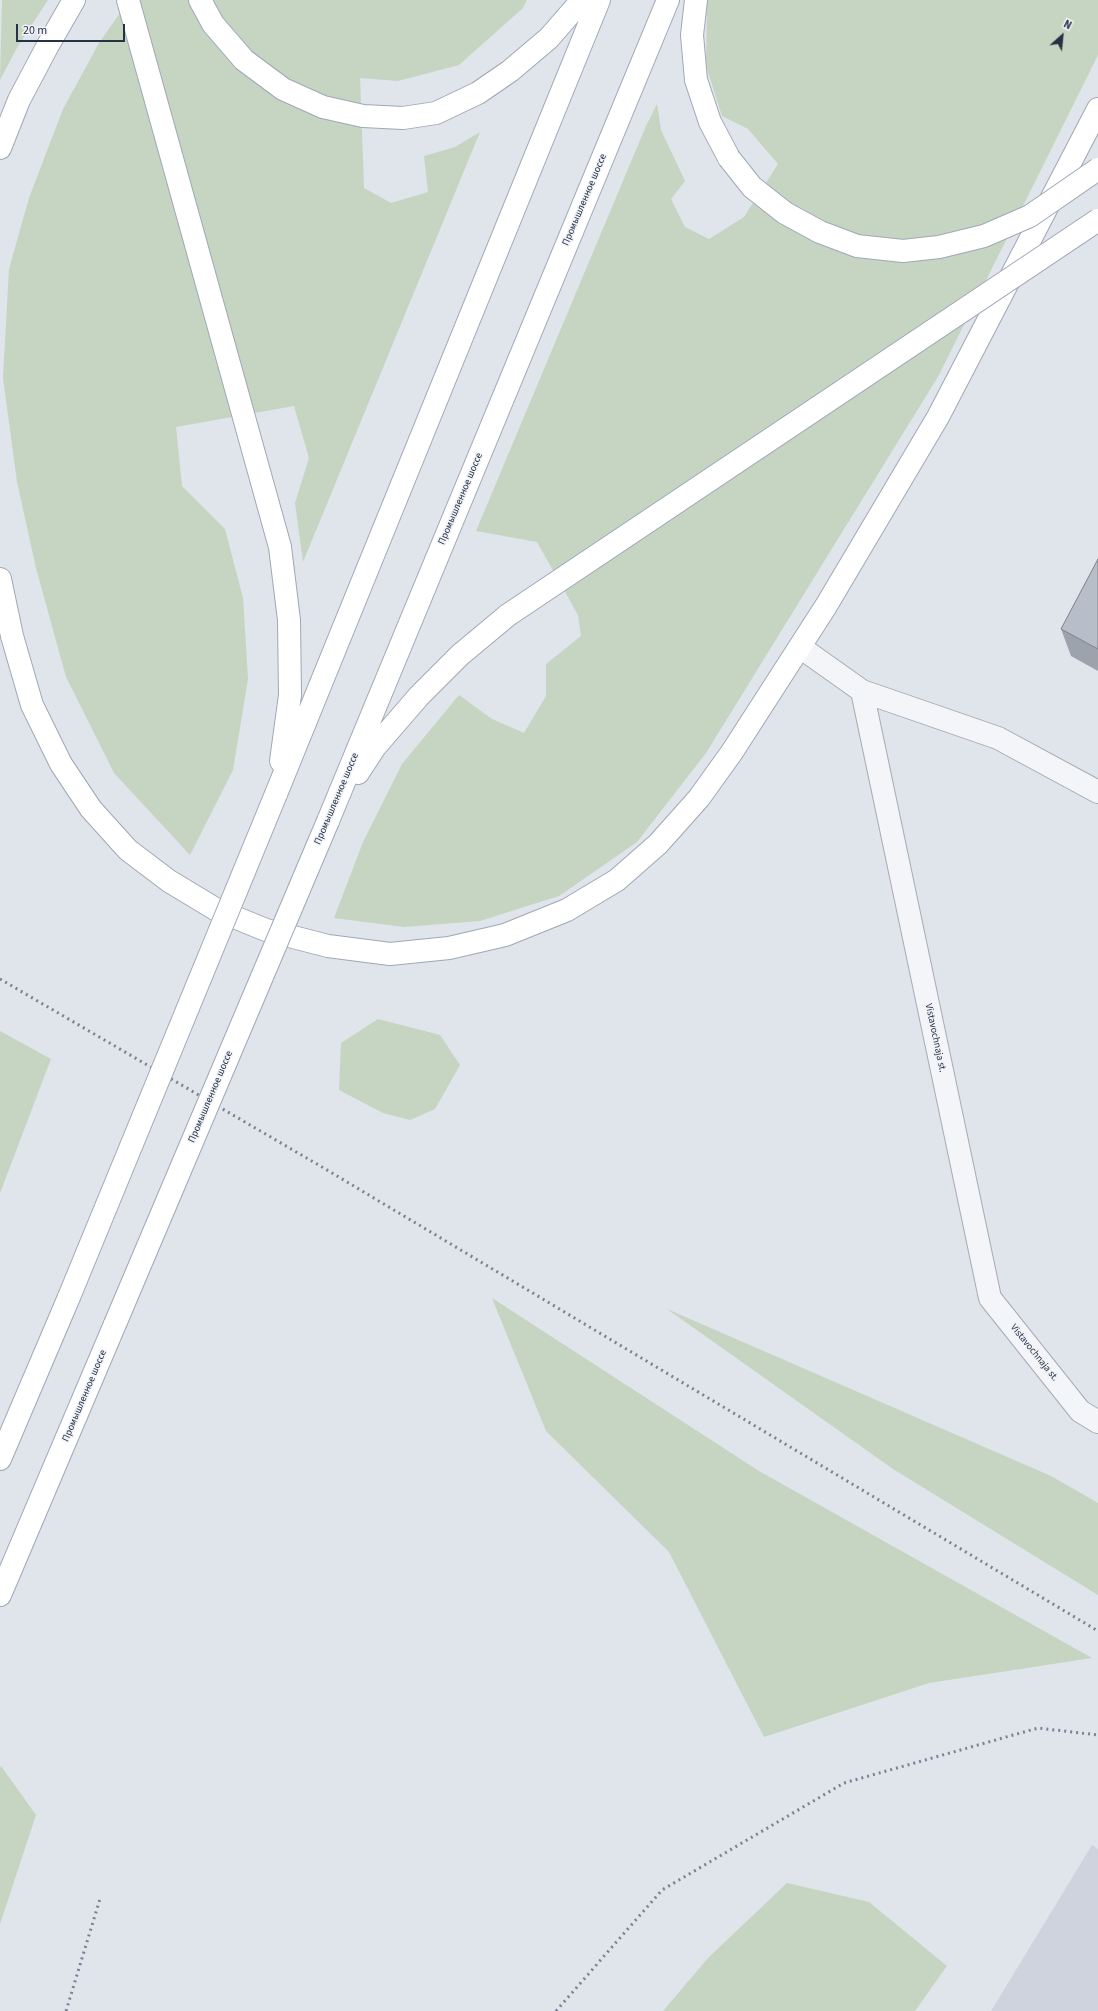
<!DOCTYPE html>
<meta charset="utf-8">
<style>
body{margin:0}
#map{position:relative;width:1098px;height:2011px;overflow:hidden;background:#e0e4eb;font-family:"Source Sans 3",sans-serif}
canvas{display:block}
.north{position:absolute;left:1042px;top:16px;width:40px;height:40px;-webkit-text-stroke:3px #f0f3f8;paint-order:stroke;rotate:27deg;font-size:11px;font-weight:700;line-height:16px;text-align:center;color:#273144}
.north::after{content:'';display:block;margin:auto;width:14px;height:18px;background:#273144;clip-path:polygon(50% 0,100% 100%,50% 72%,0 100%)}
.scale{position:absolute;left:16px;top:24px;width:109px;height:18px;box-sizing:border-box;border:2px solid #273144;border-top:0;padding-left:5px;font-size:12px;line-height:14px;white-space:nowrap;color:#273144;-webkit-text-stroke:3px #f0f3f8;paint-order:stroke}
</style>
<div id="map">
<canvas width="1098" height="2011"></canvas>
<div class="north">N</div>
<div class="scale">20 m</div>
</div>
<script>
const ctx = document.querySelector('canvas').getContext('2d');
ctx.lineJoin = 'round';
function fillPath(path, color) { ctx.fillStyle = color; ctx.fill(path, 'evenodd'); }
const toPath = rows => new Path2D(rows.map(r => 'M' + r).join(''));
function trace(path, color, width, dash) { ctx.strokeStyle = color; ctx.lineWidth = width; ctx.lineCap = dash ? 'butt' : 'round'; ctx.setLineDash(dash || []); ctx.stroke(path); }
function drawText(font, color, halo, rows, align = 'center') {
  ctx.font = font + ' "Source Sans 3",sans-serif'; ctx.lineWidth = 3; ctx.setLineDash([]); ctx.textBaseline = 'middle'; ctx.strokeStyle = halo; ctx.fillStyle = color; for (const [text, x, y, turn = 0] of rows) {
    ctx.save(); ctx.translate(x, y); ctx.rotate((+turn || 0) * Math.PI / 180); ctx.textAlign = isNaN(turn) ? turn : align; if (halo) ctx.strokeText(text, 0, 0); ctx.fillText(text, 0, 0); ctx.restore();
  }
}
const built = toPath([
 [1092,1845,1098,1849,1098,2011,991,2011]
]);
const green = toPath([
 [2,0,48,0,18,46,0,80],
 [129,0,527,0,523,8,459,65,398,81,360,78,364,188,391,203,428,192,424,156,455,147,480,132,303,562,295,503,309,458,294,406,176,427,182,486,225,529,243,598,248,679,233,770,190,855,114,773,66,677,36,568,17,482,3,378,9,269,29,198,63,109,99,43],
 [707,0,1098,0,1098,55,939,375,706,753,637,842,559,896,480,921,404,927,334,918,363,842,402,764,459,695,492,719,524,733,546,696,546,664,581,636,578,615,537,542,476,531,646,126,657,104,661,130,685,181,671,199,685,227,709,239,744,217,778,164,748,129,722,116,706,66],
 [378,1019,440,1035,460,1065,435,1109,410,1120,383,1113,339,1090,341,1043],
 [0,1031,51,1059,0,1193],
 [492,1298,759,1471,1092,1658,929,1683,764,1737,669,1552,546,1431],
 [667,1309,1051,1476,1098,1503,1098,1595,893,1469],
 [1,1766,36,1815,0,1924,0,1768],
 [787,1883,869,1902,947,1966,915,2011,663,2011,708,1958]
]);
const minor = toPath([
 [800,647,862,691,990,1298,1080,1411,1098,1422],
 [862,691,998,738,1098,792]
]);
const major = toPath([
 [128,0,280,547,289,620,290,695,281,761],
 [200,0,213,24,244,60,283,89,323,107,363,116,403,118,436,113,478,93,510,71,549,38,582,0],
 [696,0,692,35,696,80,710,122,729,158],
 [0,148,19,100,47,47,74,0],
 [0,579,12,636,32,705,61,764,91,809,128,850,169,881,217,910,266,930,328,946,390,954,449,948,505,935,567,910,617,880,658,844,699,798,732,752,826,606,938,417,1098,109],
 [358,773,375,747,419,696,460,655,508,615],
 [276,794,599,0],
 [328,821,668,0],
 [0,1459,69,1297],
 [0,1595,115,1324]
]);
const rail = toPath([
 [0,979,322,1167,1098,1631],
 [66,2011,100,1899],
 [556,2011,662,1890,844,1783,1038,1728,1098,1735]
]);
const majorBridge = toPath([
 [729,158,752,187,785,213,820,232,857,246,903,251,939,247,984,236,1030,216,1098,169],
 [508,615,1098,220],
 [69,1297,276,794],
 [115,1324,328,821]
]);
const wall = toPath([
 [1098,559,1098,671,1071,656,1061,629]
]);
const building = toPath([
 [1098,559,1098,649,1061,629,1098,559]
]);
const streetNames = [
 ["Промышленное шоссе",585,200,-67],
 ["Промышленное шоссе",461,499,-67],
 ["Промышленное шоссе",337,799,-67],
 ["Vistavochnaja st.",935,1038,78],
 ["Промышленное шоссе",211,1097,-67],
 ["Vistavochnaja st.",1034,1353,51],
 ["Промышленное шоссе",85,1396,-67]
];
fillPath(built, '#ced3dd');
fillPath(green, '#c5d5c1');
trace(minor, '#a5abb6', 24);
trace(major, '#9fa8b7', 24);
trace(minor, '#f4f5f8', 22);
trace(major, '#fff', 22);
trace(rail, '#788396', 3, [2, 4]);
trace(majorBridge, '#9fa8b7', 24, []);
trace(majorBridge, '#fff', 22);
fillPath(wall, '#9da3ad');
fillPath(building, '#b7bdc9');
trace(building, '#80848d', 1);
drawText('10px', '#273144', '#f0f3f8', streetNames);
</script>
